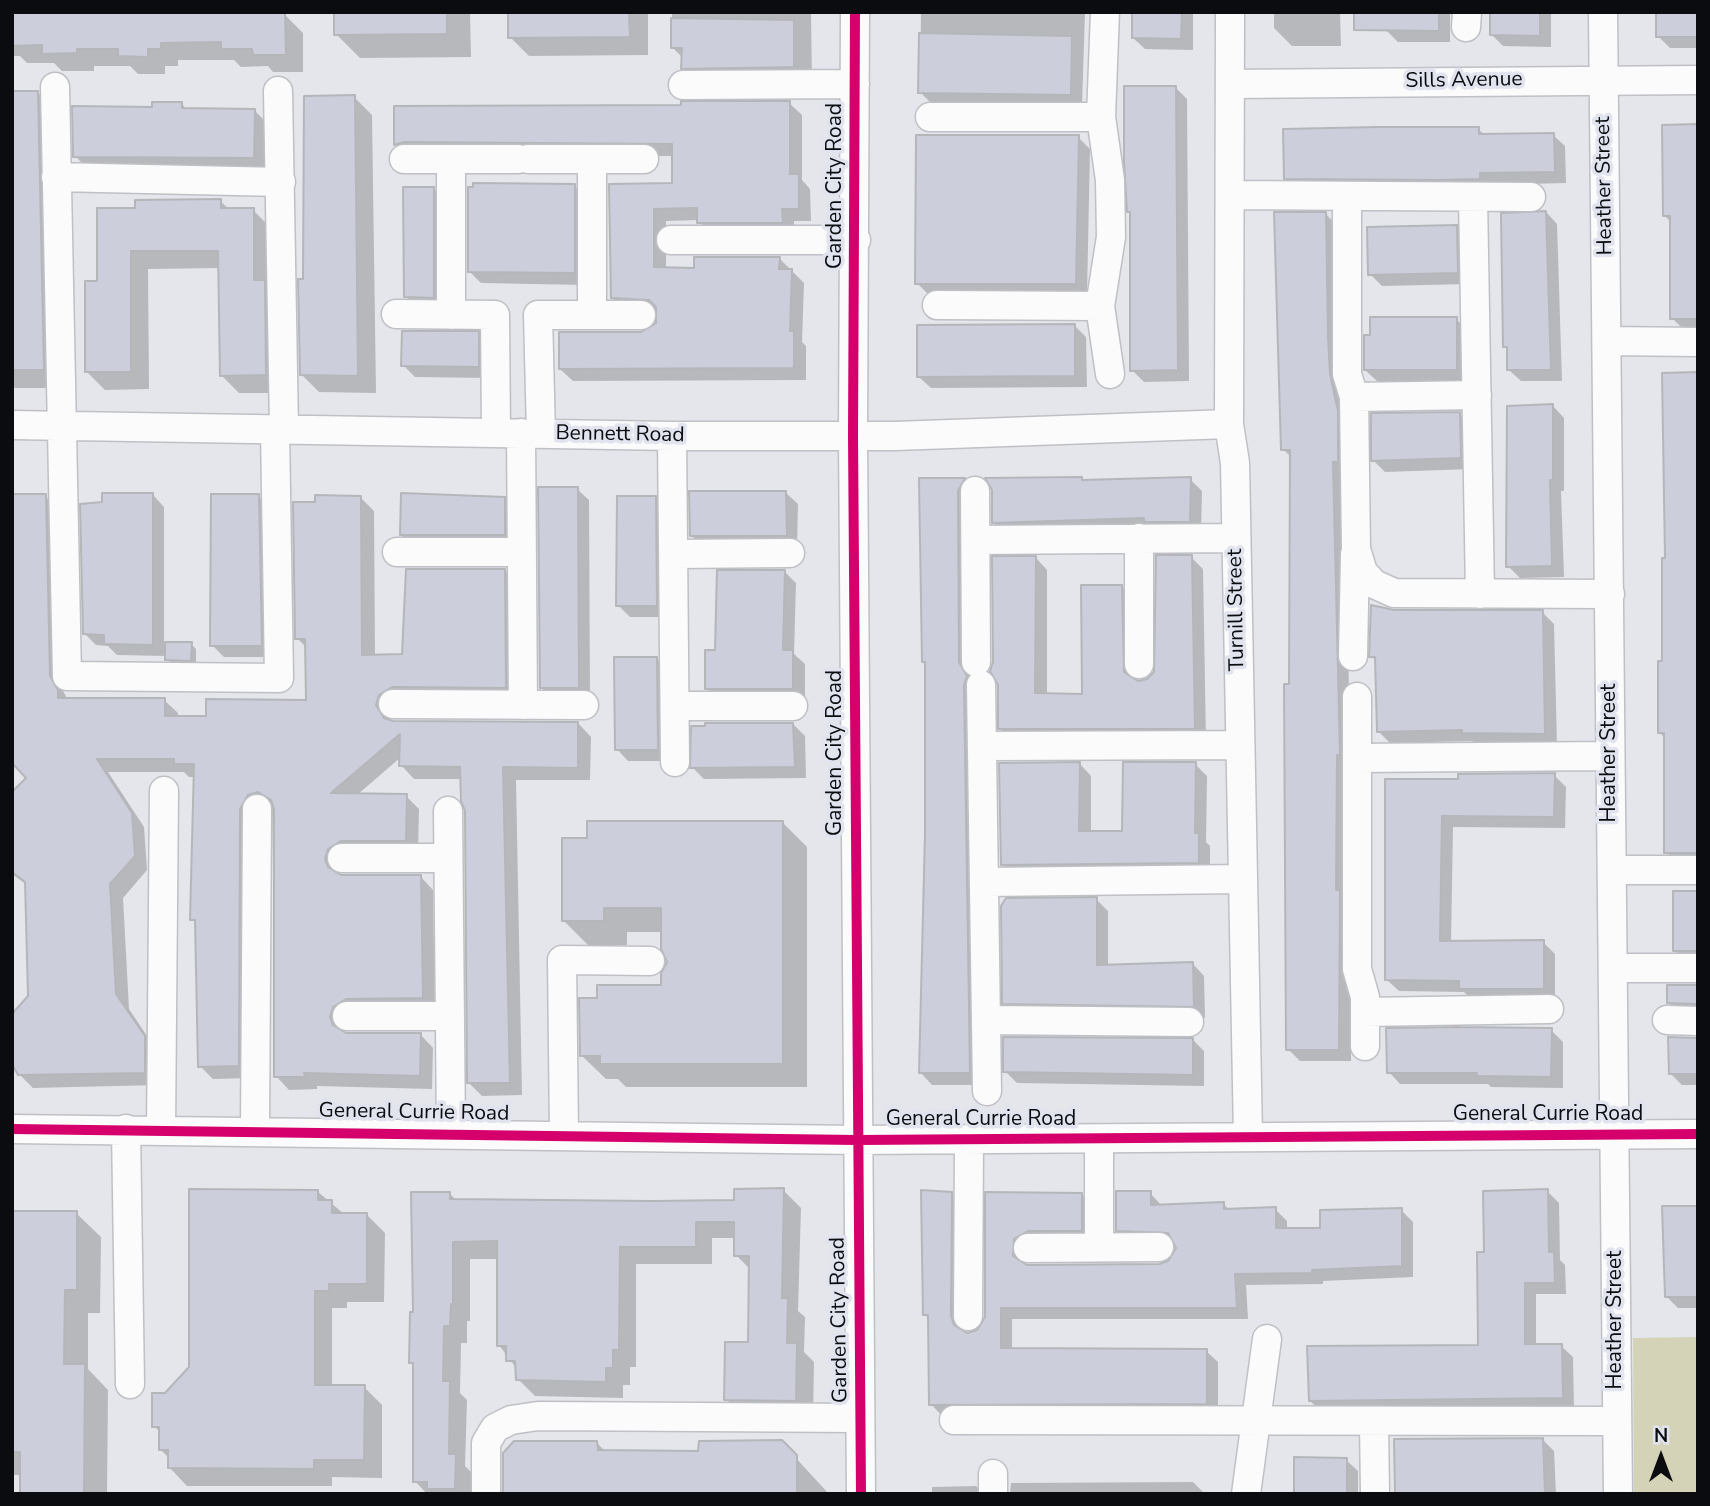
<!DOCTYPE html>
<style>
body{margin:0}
#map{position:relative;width:1710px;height:1506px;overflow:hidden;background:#e4e6ec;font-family:"Nunito Sans",sans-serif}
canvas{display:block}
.frame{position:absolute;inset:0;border:14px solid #0b0c0f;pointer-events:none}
.north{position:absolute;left:1626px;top:1422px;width:70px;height:70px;-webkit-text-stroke:5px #e1e4ef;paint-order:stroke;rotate:0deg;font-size:19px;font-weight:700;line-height:28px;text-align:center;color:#0b0c0f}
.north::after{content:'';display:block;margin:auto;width:24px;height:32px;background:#0b0c0f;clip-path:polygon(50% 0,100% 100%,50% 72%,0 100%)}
</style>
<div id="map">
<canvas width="1710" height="1506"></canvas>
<div class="frame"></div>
<div class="north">N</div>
</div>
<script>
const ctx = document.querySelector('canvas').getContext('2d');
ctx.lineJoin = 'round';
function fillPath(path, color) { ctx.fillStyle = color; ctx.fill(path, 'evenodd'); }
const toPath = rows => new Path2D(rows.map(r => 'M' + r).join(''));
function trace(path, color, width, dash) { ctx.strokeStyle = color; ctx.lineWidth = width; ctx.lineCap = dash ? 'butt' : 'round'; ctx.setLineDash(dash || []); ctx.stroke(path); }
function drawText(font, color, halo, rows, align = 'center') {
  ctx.font = font + ' "Nunito Sans",sans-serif'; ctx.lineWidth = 7; ctx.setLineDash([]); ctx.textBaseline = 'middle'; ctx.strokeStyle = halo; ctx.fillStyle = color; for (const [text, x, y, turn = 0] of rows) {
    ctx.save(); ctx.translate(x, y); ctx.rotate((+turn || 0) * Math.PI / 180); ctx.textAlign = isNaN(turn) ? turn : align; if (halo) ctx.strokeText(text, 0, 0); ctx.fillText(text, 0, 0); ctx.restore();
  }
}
const green = toPath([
 [1698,1337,1698,1494,1634,1494,1633,1338]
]);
const shadow = toPath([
 [12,12,285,15,303,33,303,72,273,72,268,66,241,67,234,60,178,60,178,66,165,66,165,74,138,74,130,66,94,66,94,71,62,71,54,63,27,63,20,56,12,56],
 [336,12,470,12,471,57,360,58,336,34],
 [510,12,648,12,648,55,529,56,510,37],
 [672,12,811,12,812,86,702,87,683,68,683,58,672,47],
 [921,12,1085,12,1082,106,932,104,920,92],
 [1134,12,1193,12,1193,50,1145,49,1133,38],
 [1274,12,1340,12,1341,46,1292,46,1274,28],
 [1386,12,1450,12,1450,42,1398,42,1386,30],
 [1491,12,1551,12,1551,47,1503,46,1491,34],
 [1698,12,1698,48,1670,48,1658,36],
 [1175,87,1187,99,1189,381,1144,382,1132,370],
 [12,93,38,93,56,111,61,388,15,388,12,385],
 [354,97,372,115,376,393,319,392,301,374,305,281],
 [789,103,802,115,802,180,810,189,811,221,794,221,794,235,711,235,699,220,666,221,666,269,695,270,779,258,804,283,802,342,806,346,806,380,573,381,560,369,657,324,657,312,625,310,612,298,610,186,674,184,674,156,409,157,396,144,396,108,683,107],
 [182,104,187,110,254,110,278,134,277,182,99,180,75,156,154,109],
 [1698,127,1698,330,1684,330,1672,318,1672,223,1665,216],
 [1478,129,1485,135,1553,135,1565,146,1566,183,1298,190,1286,178],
 [1078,137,1090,149,1087,295,929,295,917,283],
 [575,186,586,198,586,285,481,283,469,271],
 [434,189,445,201,445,309,418,309,406,297],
 [220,201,230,210,253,210,271,228,284,393,239,393,221,375,220,268,148,269,149,389,105,390,87,372,99,283,137,210],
 [1546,212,1557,224,1562,381,1521,381,1509,370,1509,351,1505,347],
 [1326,214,1337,226,1351,766,1351,1061,1300,1061,1288,1049,1292,458,1283,449],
 [1456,227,1468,239,1469,284,1382,286,1370,274],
 [1456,319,1468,331,1468,381,1377,381,1365,370],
 [1074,325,1086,337,1087,387,931,388,919,377],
 [478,333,490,345,490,378,415,377,403,365],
 [1698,374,1698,864,1678,864,1666,852,1666,739,1660,733,1667,560],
 [1553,406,1564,418,1564,491,1561,491,1564,577,1520,578,1508,566],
 [1459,414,1471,425,1472,469,1385,472,1373,460],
 [1190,479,1202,491,1201,533,1005,534,994,523,993,490,988,480],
 [921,480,964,480,976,491,969,504,970,675,978,689,981,1085,932,1085,921,1073,927,834,927,665,923,662],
 [577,489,589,500,590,699,553,699,541,687],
 [786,493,798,504,797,547,703,547,691,535],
 [153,495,164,507,164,644,191,644,196,649,196,665,172,665,167,656,117,655,108,646,96,645,85,634],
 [45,496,58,509,63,691,68,700,164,700,178,713,178,717,207,717,307,702,307,648,297,638,361,498,374,511,375,656,403,656,505,570,518,584,519,700,392,708,389,719,390,722,578,723,591,737,590,780,516,780,522,1095,482,1096,469,1083,466,811,462,779,414,779,401,765,401,757,357,795,406,796,419,809,418,854,341,862,338,873,341,876,420,876,433,890,435,1010,346,1020,343,1031,346,1034,420,1034,433,1048,432,1089,317,1086,317,1089,289,1090,276,1076,272,805,261,808,251,1078,213,1079,200,1066,197,924,192,919,196,777,189,777,184,772,108,772,144,827,147,870,123,898,129,1009,157,1051,157,1085,33,1088,19,1074,30,997,27,885,12,874,12,794,28,778],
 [258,496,270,508,273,657,224,657,212,645],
 [504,498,516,510,516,546,413,546,401,535],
 [655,498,667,509,668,617,630,617,618,605],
 [1191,557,1203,569,1206,740,1012,740,1000,729,1036,558,1047,570,1047,695,1084,696,1122,587,1134,598,1135,681,1138,683,1155,674],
 [784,571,796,583,794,654,805,664,805,701,719,700,707,689,717,652],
 [1394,611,1542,612,1554,624,1557,745,1475,744,1472,741,1390,743,1378,731,1377,662,1371,656],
 [657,659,669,671,669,761,628,761,617,749],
 [793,724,805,736,806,778,704,779,692,767],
 [1080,764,1091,776,1091,833,1124,833,1195,764,1207,776,1206,842,1210,846,1210,874,1015,876,1003,864],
 [1554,775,1566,787,1565,828,1453,827,1451,943,1543,942,1555,954,1555,1000,1472,1000,1464,992,1399,991,1387,980,1387,781,1460,781],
 [783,823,807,847,807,1087,626,1087,618,1079,606,1079,581,1055,663,987,668,960,663,932,627,932,627,945,588,945,564,921,588,840],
 [1698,892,1698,963,1687,962,1675,951],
 [1096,899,1108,911,1108,966,1193,964,1204,976,1205,1018,1016,1015,1004,1003],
 [1698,986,1698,1015,1681,1015,1669,1003],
 [1551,1030,1563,1042,1563,1088,1491,1087,1488,1084,1400,1084,1389,1072],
 [1192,1039,1204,1051,1204,1086,1017,1083,1005,1071],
 [1698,1039,1698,1085,1682,1085,1670,1073],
 [783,1190,801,1208,798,1311,805,1317,804,1352,814,1362,813,1418,744,1417,726,1399,750,1344,750,1269,736,1255,736,1238,712,1238,712,1264,636,1264,636,1367,630,1367,630,1385,623,1385,623,1398,535,1396,518,1379,517,1369,499,1345,499,1259,470,1259,470,1321,467,1321,467,1343,461,1343,460,1393,467,1400,465,1466,472,1473,472,1494,427,1494,415,1481,415,1366,411,1362,415,1314,449,1193,457,1201,736,1202],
 [317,1191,344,1214,367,1215,385,1233,384,1302,347,1302,347,1308,332,1308,332,1387,364,1387,382,1405,382,1478,332,1477,332,1486,187,1486,169,1467,169,1458,160,1449,161,1433,154,1426,166,1395,190,1368],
 [1547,1191,1559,1203,1560,1260,1565,1265,1566,1294,1536,1294,1536,1346,1561,1346,1573,1357,1574,1409,1322,1412,1310,1401,1480,1347,1486,1253],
 [1150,1193,1162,1206,1224,1204,1230,1211,1275,1209,1287,1221,1287,1230,1322,1230,1401,1210,1413,1222,1413,1277,1323,1281,1323,1284,1246,1285,1248,1319,1012,1319,1012,1349,1206,1351,1218,1362,1218,1415,942,1416,931,1404,930,1320,924,1314,951,1194,963,1206,962,1329,967,1334,978,1332,986,1317,987,1194,1082,1195,1093,1207,1093,1242,1025,1251,1025,1265,1028,1266,1159,1265,1169,1262,1178,1248,1176,1244,1129,1242,1117,1230],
 [1698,1208,1698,1308,1678,1308,1666,1296],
 [12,1212,76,1213,101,1237,100,1313,88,1313,88,1369,108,1390,107,1494,22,1494,22,1475,12,1475],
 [1542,1439,1554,1451,1556,1494,1397,1494],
 [596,1442,606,1452,700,1453,781,1442,829,1494,504,1494],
 [1346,1460,1358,1471,1358,1494,1296,1494],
 [1193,1482,1205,1494,1010,1494,1011,1483],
 [976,1486,983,1494,932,1494,932,1487]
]);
const building = toPath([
 [12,12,285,13,286,55,253,55,252,49,221,49,221,42,161,43,161,49,148,49,148,57,118,56,118,49,77,49,77,53,42,54,42,45,12,46,12,12],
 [334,12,447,12,447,34,334,35,334,12],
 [508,12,629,12,630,37,508,38,508,12],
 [1132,12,1182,12,1181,39,1132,38,1132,12],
 [1354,12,1439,12,1439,31,1354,30,1354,12],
 [1490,12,1540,12,1540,36,1490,35,1490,12],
 [1656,12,1698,12,1698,37,1656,37,1656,12],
 [671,18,794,20,794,67,681,69,682,48,671,48,671,18],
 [919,33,1072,36,1071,95,918,93,919,33],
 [1124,86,1176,86,1178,370,1130,371,1130,212,1127,212,1124,162,1124,86],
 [12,91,38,91,44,370,12,370,12,91],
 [355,95,358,376,300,375,298,279,303,279,304,96,355,95],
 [681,101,790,101,790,174,799,174,799,209,782,209,783,223,697,223,697,208,654,209,654,267,694,268,694,257,780,257,779,269,792,269,790,331,794,331,794,368,559,369,559,332,641,332,656,323,656,307,649,300,611,298,609,184,672,183,672,144,404,142,394,145,394,106,681,105,681,101],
 [152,102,182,102,182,108,255,109,254,158,73,157,72,106,152,107,152,102],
 [1698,124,1698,319,1670,319,1670,216,1663,216,1662,125,1698,124],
 [1377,127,1479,127,1479,134,1554,133,1555,172,1480,173,1480,179,1439,180,1284,179,1283,129,1377,127],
 [916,135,1079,135,1076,284,915,284,916,135],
 [473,183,575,184,575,273,468,272,468,187,473,187,473,183],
 [403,187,434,187,434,298,404,297,403,187],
 [221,199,221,208,254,208,254,280,265,280,266,375,220,376,218,251,131,251,131,372,85,372,85,281,97,281,97,208,135,208,135,200,221,199],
 [1546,211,1551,370,1507,370,1507,347,1503,347,1501,213,1546,211],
 [1274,212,1326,212,1328,336,1330,374,1338,411,1338,462,1333,462,1340,755,1337,755,1336,890,1340,890,1339,1050,1286,1050,1284,684,1289,684,1290,450,1281,450,1274,212],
 [1457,225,1458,273,1368,275,1367,227,1457,225],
 [1370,317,1457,317,1457,370,1364,370,1364,335,1370,335,1370,317],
 [1075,324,1075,376,917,377,917,325,1075,324],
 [402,331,479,331,479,367,401,366,402,331],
 [1698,372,1698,853,1664,853,1664,733,1658,733,1658,661,1662,661,1662,558,1665,558,1662,373,1698,372],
 [1553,404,1553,480,1550,480,1552,566,1506,567,1507,406,1553,404],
 [1460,412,1461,458,1371,461,1371,413,1460,412],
 [1082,477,1082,480,1191,477,1190,522,1144,522,1144,518,992,523,992,490,985,478,1082,477],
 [919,478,965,478,958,491,959,662,967,676,964,685,970,1073,919,1073,925,834,925,662,922,662,919,478],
 [538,487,578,487,579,688,540,688,538,487],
 [689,491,786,491,787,536,690,536,689,491],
 [102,493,153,493,153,645,104,644,104,635,83,634,80,504,102,502,102,493],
 [401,493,505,497,505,535,400,535,401,493],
 [12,494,46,494,50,676,58,690,58,698,165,698,165,716,206,716,206,699,306,700,305,639,295,639,293,502,315,502,315,495,361,496,362,655,402,654,406,569,505,569,506,688,392,687,379,695,376,705,384,718,393,721,578,722,578,768,503,767,510,1083,467,1083,465,811,461,801,460,767,399,766,400,734,331,793,407,794,406,841,341,841,328,849,325,859,328,867,341,875,421,875,423,998,346,999,333,1007,330,1017,333,1025,346,1033,421,1033,420,1076,304,1073,305,1077,274,1077,274,809,271,800,258,792,248,795,240,809,239,1066,198,1067,195,920,190,920,194,764,174,764,174,759,97,759,132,813,135,856,110,884,116,994,145,1036,145,1073,18,1075,12,1064,12,1014,28,996,25,882,12,872,12,792,26,778,12,763,12,494],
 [211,494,259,494,262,646,210,646,211,494],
 [617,496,656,496,657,606,616,606,617,496],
 [1156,555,1192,555,1195,729,998,729,998,685,990,671,993,662,992,556,1036,556,1035,693,1082,694,1081,585,1122,585,1124,672,1138,681,1147,679,1154,672,1156,555],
 [717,570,785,570,783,650,793,650,793,689,705,689,705,650,715,650,717,570],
 [1371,605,1394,610,1543,610,1545,734,1462,733,1462,730,1377,732,1375,657,1369,657,1371,605],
 [165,642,192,642,191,661,165,660,165,642],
 [614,657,657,657,658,750,615,750,614,657],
 [705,723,793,723,795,767,690,768,691,726,705,726,705,723],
 [1080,762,1079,831,1122,831,1123,762,1196,762,1195,833,1199,833,1199,863,1001,865,999,763,1080,762],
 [1555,773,1554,817,1442,816,1440,941,1544,940,1544,989,1459,989,1459,981,1385,980,1385,779,1458,779,1458,774,1555,773],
 [587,821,783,821,783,1064,600,1064,600,1056,580,1056,579,998,597,998,597,985,661,985,661,973,667,962,661,949,661,908,604,908,604,921,562,921,562,838,587,838,587,821],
 [1673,891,1698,891,1698,951,1673,951,1673,891],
 [1097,897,1097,965,1193,962,1194,1007,1002,1004,1001,906,1006,898,1097,897],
 [1667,985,1698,985,1698,1004,1667,1003,1667,985],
 [1459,1027,1552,1028,1551,1077,1477,1076,1477,1073,1387,1073,1386,1028,1459,1027],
 [1003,1037,1193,1038,1193,1075,1003,1072,1003,1037],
 [1668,1037,1698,1038,1698,1074,1669,1074,1668,1037],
 [784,1188,782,1298,788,1298,787,1343,797,1343,796,1401,724,1400,725,1342,748,1342,749,1256,734,1256,734,1222,696,1222,696,1247,620,1247,619,1350,613,1350,613,1368,606,1368,606,1382,516,1380,515,1361,506,1361,506,1346,497,1346,497,1241,453,1242,453,1304,451,1304,450,1326,444,1326,443,1381,450,1381,449,1454,456,1454,455,1489,427,1489,427,1482,413,1482,413,1363,409,1363,410,1312,413,1312,411,1192,450,1192,450,1199,651,1201,734,1200,734,1189,784,1188],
 [189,1189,318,1190,318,1200,332,1200,332,1213,367,1213,367,1284,329,1284,329,1291,315,1291,315,1385,365,1385,364,1460,314,1460,314,1469,168,1468,168,1450,159,1450,159,1427,152,1427,152,1393,165,1393,189,1367,189,1189],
 [1548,1189,1549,1252,1554,1252,1555,1283,1525,1283,1525,1344,1562,1344,1563,1398,1309,1401,1307,1346,1478,1345,1477,1252,1484,1252,1483,1191,1548,1189],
 [921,1190,952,1192,951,1316,954,1325,967,1333,977,1330,985,1317,985,1192,1082,1193,1082,1231,1028,1231,1014,1239,1013,1256,1027,1265,1159,1264,1168,1261,1176,1248,1168,1233,1116,1231,1116,1191,1151,1191,1151,1205,1224,1202,1224,1209,1276,1207,1276,1228,1320,1228,1320,1210,1402,1208,1402,1266,1312,1270,1312,1273,1235,1274,1237,1308,1001,1308,1001,1348,1207,1349,1207,1404,929,1405,928,1315,923,1315,921,1190],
 [1662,1206,1698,1206,1698,1297,1665,1297,1662,1206],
 [12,1211,77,1211,77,1290,65,1290,64,1364,85,1364,84,1494,20,1494,20,1452,12,1452,12,1211],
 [1543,1438,1545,1494,1395,1494,1394,1439,1543,1438],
 [782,1440,797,1455,797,1494,503,1494,503,1453,514,1441,597,1441,598,1450,698,1451,699,1441,782,1440],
 [1294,1457,1347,1458,1347,1494,1294,1494,1294,1457]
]);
const minor = toPath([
 [855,12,853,436,861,1494],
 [1105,12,1101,117,1110,180,1111,237,1100,306,1110,374],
 [1230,12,1229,424,1235,463,1248,1137],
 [1603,12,1618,1494],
 [1466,27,1467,12],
 [1230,84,1698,80],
 [683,85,855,84],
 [55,87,67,676,279,678,275,429],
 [278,91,284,429],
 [930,117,1101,117],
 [404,159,518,159],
 [528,159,644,159],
 [56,177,281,182],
 [1231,195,1531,197],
 [1473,197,1480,594],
 [1347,198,1347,374,1354,397,1356,549,1363,572,1374,584,1394,593,1610,594],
 [671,240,856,240],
 [937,305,1100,306],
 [396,314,495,315,496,433],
 [451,315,451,159],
 [592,315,592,159],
 [1607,341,1698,342],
 [1354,397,1477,395],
 [12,425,672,436,895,436,1229,424],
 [521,433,523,705],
 [541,434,538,315,641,315],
 [672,436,675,762],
 [975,491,976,662],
 [1139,538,1139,664],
 [976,540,1236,538],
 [397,552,522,552],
 [673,554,790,553],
 [1353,656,1355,554],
 [981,685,987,1091],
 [1357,697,1357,969,1365,997,1365,1046],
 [393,704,584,705],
 [675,706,793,706],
 [983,746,1239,745],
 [1357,758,1610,756],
 [448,811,451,1133],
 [342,858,448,858],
 [1612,870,1698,870],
 [986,882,1242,879],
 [1613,968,1698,968],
 [1365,1012,1549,1009],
 [347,1016,450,1016],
 [987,1020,1189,1022],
 [1667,1020,1698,1021],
 [12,1129,857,1140,1698,1134],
 [126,1129,130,1384],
 [161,1130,164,791],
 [255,1130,257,809],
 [564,1134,562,960,650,961],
 [1099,1139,1099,1247],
 [1028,1248,1159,1247],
 [968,1316,969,1140],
 [954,1420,1617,1421],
 [1374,1421,1375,1494],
 [993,1474,993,1494],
 [486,1494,486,1443,495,1428,511,1420,538,1416,860,1418],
 [1246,1494,1267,1339]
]);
const cycleway = toPath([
 [855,12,853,436,861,1494],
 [12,1129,857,1140,1698,1134]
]);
const streetNames = [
 ["Sills Avenue",1464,81,-1],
 ["Garden City Road",836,186,-90],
 ["Heather Street",1605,186,-91],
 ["Bennett Road",620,435,1],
 ["Turnill Street",1237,610,-91],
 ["Garden City Road",836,753,-90],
 ["Heather Street",1610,753,-90],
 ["General Currie Road",414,1113,1],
 ["General Currie Road",1548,1115],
 ["General Currie Road",981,1120],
 ["Garden City Road",840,1320,-91],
 ["Heather Street",1616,1320,-90]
];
fillPath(green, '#d4d3b7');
fillPath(shadow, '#0003');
fillPath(building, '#cccfdb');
trace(building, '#b4b6ba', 2);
trace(minor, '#bfc0c5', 31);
trace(minor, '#fbfbfc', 28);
trace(cycleway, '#d6006c', 10);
drawText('21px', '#0b0c0f', '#e1e4ef', streetNames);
</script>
